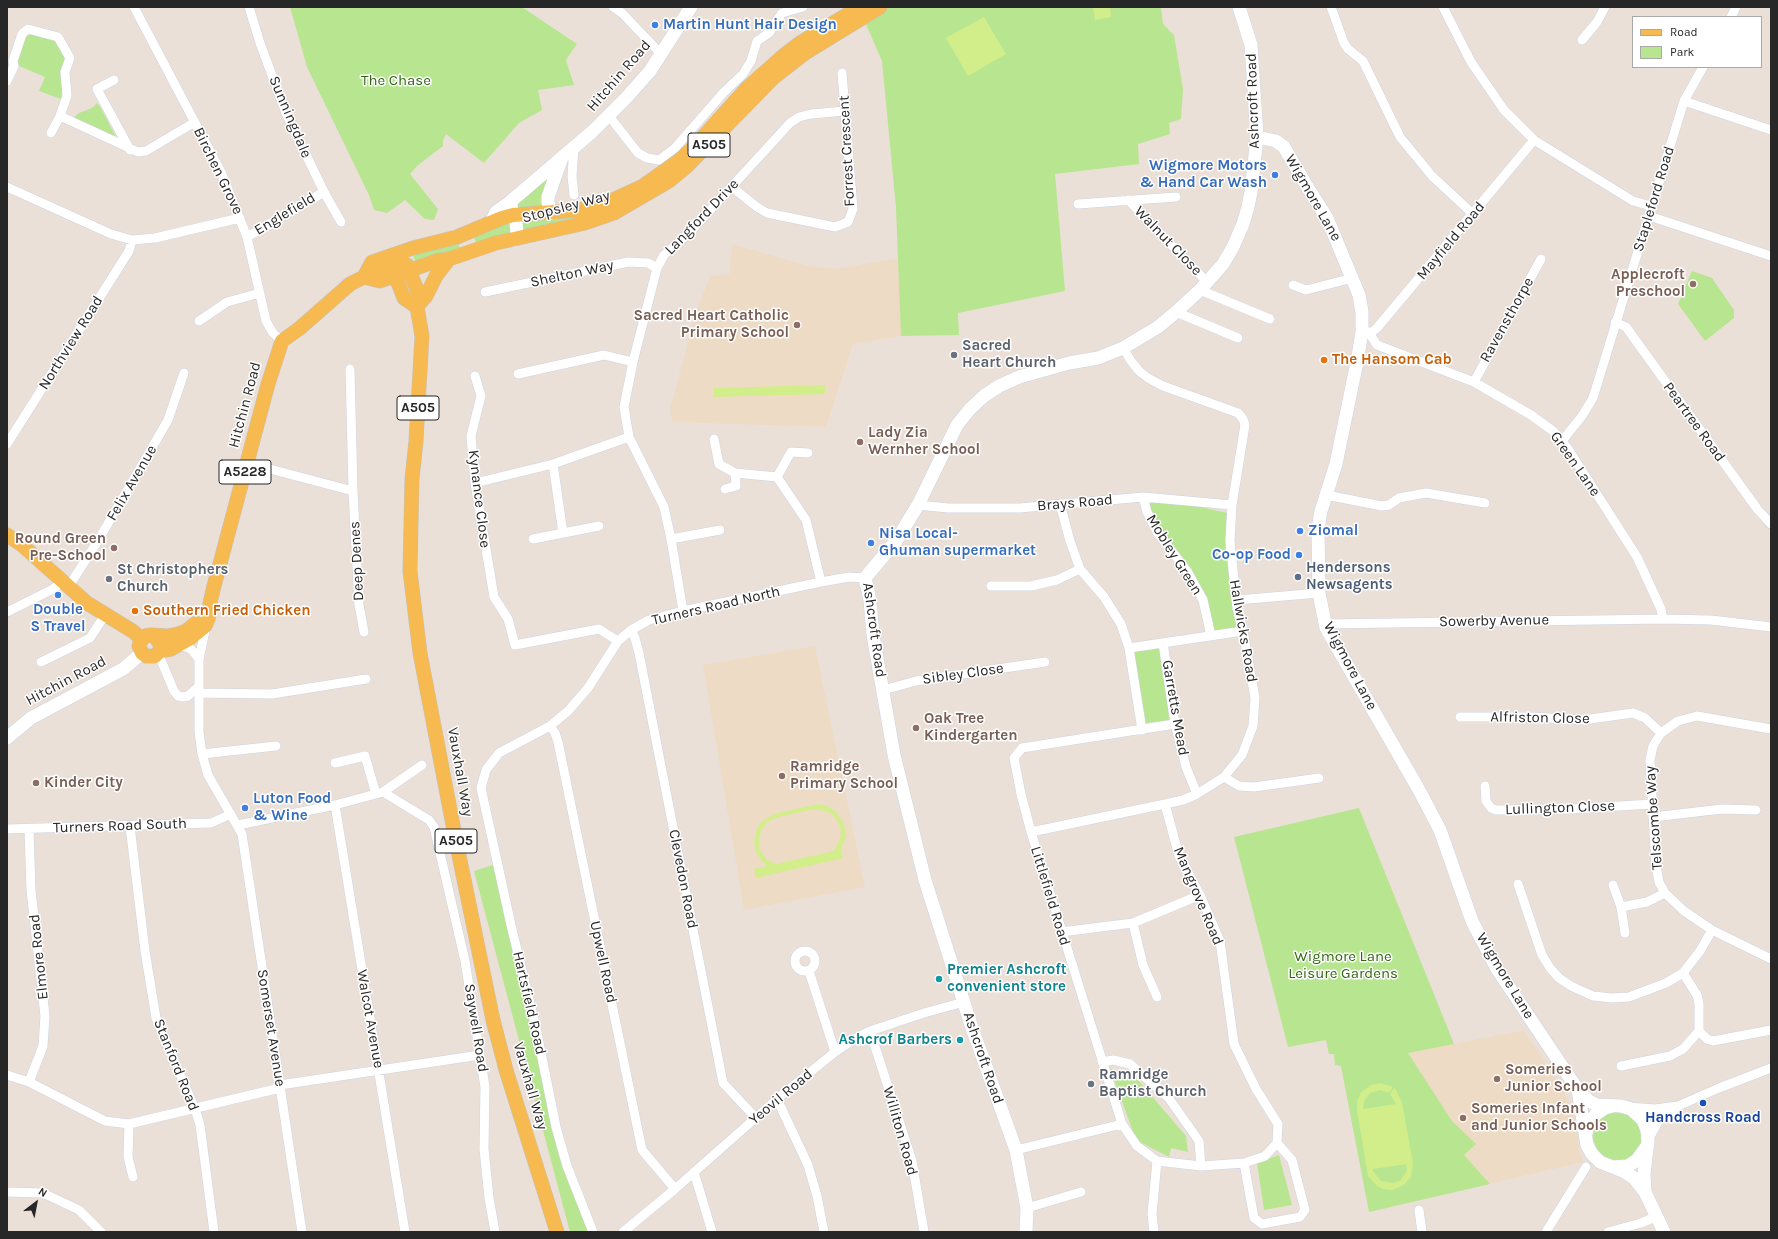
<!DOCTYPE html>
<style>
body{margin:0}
#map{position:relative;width:1778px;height:1239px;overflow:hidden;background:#ebe0d7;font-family:Karla,sans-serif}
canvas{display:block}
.frame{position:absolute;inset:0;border:8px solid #272727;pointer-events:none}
.legend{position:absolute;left:1632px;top:16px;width:130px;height:52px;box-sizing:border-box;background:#fff;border:1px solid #a9a9a9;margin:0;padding:5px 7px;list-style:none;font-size:12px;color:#272727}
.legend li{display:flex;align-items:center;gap:8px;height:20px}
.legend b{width:20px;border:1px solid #a9a9a9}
.north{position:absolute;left:16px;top:1183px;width:40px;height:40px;-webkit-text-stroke:3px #fff;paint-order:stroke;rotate:32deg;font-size:11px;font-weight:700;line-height:16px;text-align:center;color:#272727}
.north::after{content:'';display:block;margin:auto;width:14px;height:18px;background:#272727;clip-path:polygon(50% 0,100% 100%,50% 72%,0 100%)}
</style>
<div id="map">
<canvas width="1778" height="1239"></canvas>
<div class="frame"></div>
<ul class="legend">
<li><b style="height:5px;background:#f7ba50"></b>Road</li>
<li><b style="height:11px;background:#b8e590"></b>Park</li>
</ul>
<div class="north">N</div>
</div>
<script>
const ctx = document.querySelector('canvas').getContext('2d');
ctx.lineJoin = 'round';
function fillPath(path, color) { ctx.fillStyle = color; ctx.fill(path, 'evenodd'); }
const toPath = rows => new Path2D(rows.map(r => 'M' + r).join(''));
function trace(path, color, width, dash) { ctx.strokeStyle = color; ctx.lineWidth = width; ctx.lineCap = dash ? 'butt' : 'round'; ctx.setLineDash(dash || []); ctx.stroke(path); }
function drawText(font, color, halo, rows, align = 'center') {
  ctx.font = font + ' Karla,sans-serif'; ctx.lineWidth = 3; ctx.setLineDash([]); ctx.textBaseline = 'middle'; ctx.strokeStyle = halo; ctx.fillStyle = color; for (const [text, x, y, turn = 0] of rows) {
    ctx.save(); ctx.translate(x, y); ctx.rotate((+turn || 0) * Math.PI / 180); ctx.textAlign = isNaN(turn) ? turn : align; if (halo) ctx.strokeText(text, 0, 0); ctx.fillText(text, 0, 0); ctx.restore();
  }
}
const education = toPath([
 [732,244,809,266,834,269,898,258,901,336,853,344,826,427,672,422,670,409,696,313,710,276,729,274],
 [815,646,865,887,744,910,703,665],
 [1525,1030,1526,1034,1562,1087,1572,1108,1577,1129,1579,1150,1583,1162,1369,1212,1341,1066]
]);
const green = toPath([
 [290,7,522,7,577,44,566,60,574,85,538,90,542,110,519,123,484,163,446,134,443,140,443,146,417,166,410,174,438,209,434,220,425,219,405,200,387,213,374,210,369,195,307,67],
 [869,7,873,7,806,47,788,61,752,93,690,159,658,183,634,197,604,211,523,232,522,230,519,219,562,217,589,212,623,200,661,179,687,159,743,98,786,60,814,40],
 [889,7,1161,7,1163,24,1174,35,1183,89,1181,119,1169,123,1170,134,1138,144,1139,164,1055,174,1065,291,958,313,959,335,901,336,896,208,882,61,865,22],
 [30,32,56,40,66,60,61,99,39,91,45,77,19,66,17,58,23,36],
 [97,103,101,108,117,139,71,120,79,113,92,108],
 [550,172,549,188,540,209,518,210,516,204],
 [511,220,512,234,477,245,473,235],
 [457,241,460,248,416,264,413,255],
 [1692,271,1712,278,1734,310,1734,318,1705,341,1678,304],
 [1148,500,1197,506,1227,513,1225,543,1230,582,1238,628,1214,631,1205,601,1160,531,1151,514],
 [1160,648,1170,720,1145,723,1134,652],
 [1359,808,1454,1044,1408,1053,1452,1121,1476,1144,1464,1155,1490,1184,1369,1212,1341,1066,1335,1065,1334,1054,1329,1054,1326,1040,1288,1047,1234,837],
 [493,865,525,999,557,1149,588,1232,570,1232,474,871],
 [1110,1068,1138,1080,1186,1136,1188,1152,1171,1148,1169,1157,1136,1140],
 [1615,1110,1632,1114,1645,1135,1639,1152,1624,1161,1615,1162,1601,1155,1596,1147,1593,1139,1594,1130,1600,1119,1607,1113],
 [1279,1155,1292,1205,1264,1210,1257,1163]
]);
const pitch = toPath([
 [1093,7,1110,7,1111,17,1095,20],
 [984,17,1006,54,968,76,946,38],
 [825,385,825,394,713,397,713,388],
 [818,804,827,806,835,811,844,824,846,836,841,849,843,858,756,878,754,869,767,866,757,855,754,842,757,828,761,822,774,814],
 [814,809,829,812,833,815,840,825,841,837,834,851,776,864,767,860,760,851,759,845,759,838,762,829,767,822,778,817],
 [1380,1083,1393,1087,1389,1093,1380,1090,1370,1093,1364,1101,1363,1109,1396,1104,1390,1094,1394,1088,1396,1090,1402,1102,1413,1163,1411,1177,1404,1185,1393,1190,1383,1189,1377,1186,1368,1176,1357,1110,1357,1101,1361,1092,1371,1085],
 [1406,1164,1407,1170,1404,1175,1400,1181,1393,1183,1381,1181,1373,1171,1373,1169]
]);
const street = toPath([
 [134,7,221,172,247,237,266,321,273,333,282,341],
 [249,7,260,43,286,113,324,192,341,222],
 [613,7,622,13,661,54],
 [1331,7,1344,43,1348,49,1363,61,1400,137,1432,176,1473,214],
 [1443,7,1471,62,1504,110,1534,140,1633,201,1651,206],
 [1731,17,1736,7],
 [1582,40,1597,22,1605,7],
 [114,80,97,89,130,150],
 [7,81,14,66,13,61,22,34,28,29,58,37,70,58,65,72,67,96,60,116,138,152,146,151,195,122],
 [1684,101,1771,130],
 [609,116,638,153,647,158,659,160,675,148,724,92,743,74,751,61,757,41,769,33,782,13,803,7],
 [51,133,60,116],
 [574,147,572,176,574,195],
 [7,187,111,234,132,240,155,238,240,218],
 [732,187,757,207,767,213,835,227,848,222,853,209,842,73],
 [1128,200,1207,282],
 [1078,204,1176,197],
 [1649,216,1771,256],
 [247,237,324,192],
 [1293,285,1306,290,1353,278],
 [1200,290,1270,319],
 [485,292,628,262,648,263,657,268],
 [1176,312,1238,338],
 [199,321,227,302,260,293],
 [1615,322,1626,327,1758,510,1771,524],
 [1364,332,1372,332,1377,328,1534,140],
 [1369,333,1377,345,1474,382,1531,415,1553,431,1568,449,1637,557,1661,609,1663,619],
 [350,369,353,491,359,605,364,632],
 [518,374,604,355,633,362],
 [475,376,481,396,471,436,475,483,494,597,508,619,515,645,599,629,618,641],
 [1474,382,1541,259],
 [714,439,719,464,735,473,777,477,806,520,821,582],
 [1562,441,1582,416,1593,398,1684,101,1703,67],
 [7,444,129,251,132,240],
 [247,463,353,491],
 [553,464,563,533],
 [777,477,791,452,808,453],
 [475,483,553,464,629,437],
 [725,489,736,486,735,473],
 [1326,495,1382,506,1389,505,1399,498,1426,493,1485,503],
 [1143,497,1147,512,1157,532,1187,571,1203,600,1211,636],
 [1060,504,1070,541,1080,569,1104,597,1121,624,1129,648,1142,730],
 [918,505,948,508,1020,508,1143,497,1232,505],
 [533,539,599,526],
 [671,539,720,530],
 [69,586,99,539,168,420,184,373],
 [991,586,1031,586,1057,580,1080,569],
 [1237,600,1319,593],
 [683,611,671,539,664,507,629,437,624,407,633,362,657,268,664,255,691,231,790,123,799,117,811,114,845,111],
 [7,612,53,589,63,581],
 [1325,624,1663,619,1711,620,1771,627],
 [205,626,205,631,199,659,199,732,202,754,208,775,242,834,302,1232],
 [631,630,635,638,639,653,723,1083,756,1118],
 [1163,643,1175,724,1186,767,1197,794],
 [180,645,191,649,199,659],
 [1129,648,1243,631],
 [158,653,174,691,178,696,183,697,188,696,199,686],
 [41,662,90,638,105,615],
 [883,690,916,681,1045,662],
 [199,693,272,694,366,679],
 [1460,717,1532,717,1583,720,1633,713,1645,718,1661,733],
 [1175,724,1022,748,1014,758,1021,794,1031,832,1122,1124,1137,1146,1157,1161,1201,1166],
 [550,726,555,733,558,742,642,1150,675,1189],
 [1771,729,1697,716,1678,721,1661,733,1653,746,1650,760,1656,866,1659,882,1665,893,1684,911,1712,930,1771,959],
 [202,754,276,746],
 [335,763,365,756,376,794],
 [1224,777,1239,786,1254,787,1319,778],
 [1485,786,1486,801,1491,808,1496,810,1570,809,1652,804],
 [383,792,422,765],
 [335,805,405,1232],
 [1653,817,1722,809,1756,810],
 [238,825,335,805,383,792,429,820,434,827,465,961,480,1055,485,1087,484,1149,489,1198,495,1232],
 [130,826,145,951,156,1018,195,1109,200,1125,214,1232],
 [7,829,211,823,231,814],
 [29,829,31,890,45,1016,43,1046,29,1082],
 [1031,832,1165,804,1183,800,1197,794,1224,777,1242,755,1253,726,1255,698,1243,631,1237,608,1230,541,1232,505,1245,425,1243,419,1238,413,1163,386,1148,378,1139,371,1131,361,1123,348],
 [1518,884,1542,955,1550,968,1559,978,1571,986,1593,996,1612,998,1629,997,1666,983,1683,973,1700,951,1712,930],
 [1613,885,1621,907,1625,933],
 [1621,907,1647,902,1665,893],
 [1133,923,1143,965,1157,997],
 [1061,932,1133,923,1200,895],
 '795 961a10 10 0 1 1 20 0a10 10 0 1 1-20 0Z',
 [809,971,835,1052],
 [870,1031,912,1161,924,1232],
 [1699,1031,1707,1039,1713,1041,1771,1030],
 [1102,1062,1113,1060,1130,1064,1168,1097,1199,1141,1201,1166,1244,1163,1265,1156,1277,1143,1278,1124,1256,1089,1234,1044,1220,941,1200,895,1179,856,1165,804],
 [1621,1066,1670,1056,1683,1049,1699,1031,1699,1003,1697,995,1683,973],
 [7,1075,29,1082,105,1121,129,1124,280,1088],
 [280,1085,480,1055],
 [777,1099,808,1165,817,1196,824,1232],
 [1628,1107,1655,1109,1678,1106,1719,1088,1771,1068],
 [129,1124,128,1157,133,1177],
 [1648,1140,1659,1120,1676,1108],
 [1016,1150,1122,1124],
 [1244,1163,1254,1218,1262,1224,1300,1217,1305,1210,1292,1160,1277,1143],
 [694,1172,712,1232],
 [7,1192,43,1193,79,1210,101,1232],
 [1027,1208,1081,1192],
 [1419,1210,1422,1232],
 [593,1232,567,1166,556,1127,536,1028,511,925,481,788,486,770,499,753,550,726,568,711,588,688,618,641,631,630,649,620,683,611,821,582,849,577,865,578],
 [623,1232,675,1189,777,1099,835,1052,854,1039,870,1031,924,1013,964,1002],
 [1154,1232,1152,1214,1157,1161],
 [1546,1232,1586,1167],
 [1608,1232,1641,1223,1658,1216]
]);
const secondary = toPath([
 [1257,137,1276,141,1284,147,1308,188,1327,218,1359,295,1362,312,1362,332,1357,362,1336,464,1321,511,1318,529,1319,593,1326,628,1419,790,1440,830,1472,921,1497,969,1578,1090,1589,1101,1597,1105,1621,1106,1631,1109,1643,1120,1647,1130,1648,1141,1644,1174,1645,1192],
 [511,206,516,222,517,233,515,239],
 [551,213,548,202,548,197,562,157],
 [491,223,496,212,510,202,593,131,626,98,650,71,691,7],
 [7,738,31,718,123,669,142,653],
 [1578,1090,1587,1145,1592,1154,1600,1162,1625,1172,1634,1178,1645,1192,1664,1232],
 [1586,1133,1589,1123,1596,1114,1605,1108,1612,1106],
 [1614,1167,1628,1166,1637,1160,1647,1146],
 [1026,1232,1027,1208,1016,1150,972,1028,925,880,894,755,873,635,870,600,865,578,896,541,918,505,957,425,970,409,984,396,999,386,1019,377,1069,363,1098,358,1123,348,1158,327,1176,312,1200,290,1223,264,1233,247,1243,224,1248,207,1251,192,1257,137,1251,45,1239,7]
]);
const primary = toPath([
 [394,266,395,275,404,298,417,307],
 [364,277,380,281,436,261,449,259,496,243,585,223,614,213,669,181,686,167,773,78,805,53,880,7],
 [364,277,372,262,413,248,457,237,502,218,513,215,580,210,608,202,643,186,677,162,694,147,747,88,783,56,800,43,860,7],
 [418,305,426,296,436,276,449,259],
 [7,535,22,545,87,603,134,632,141,639],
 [154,636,160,643,160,651,155,656,146,656,142,653,139,646,140,642,145,636,151,635,168,636,178,634,186,631,196,623],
 [160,651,171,649,189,639,205,626,208,619,210,612,210,603,214,586,225,545,268,384,282,341,300,328,350,284,364,277,389,267,402,263,407,265,418,292,417,307,422,336,416,441,412,479,410,571,420,653,456,841,493,1020,506,1070,557,1232]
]);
const markers = [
 [655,25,4,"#3f7fe0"],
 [1275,175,4,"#3f7fe0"],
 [1693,284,4,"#8d6e63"],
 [797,325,4,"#8d6e63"],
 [954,355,4,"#6b7280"],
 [1324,360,4,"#e8710a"],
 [860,442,4,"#8d6e63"],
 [1300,531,4,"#3f7fe0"],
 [871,543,4,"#3f7fe0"],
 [114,548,4,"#8d6e63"],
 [1299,555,4,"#3f7fe0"],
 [1298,577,4,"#5c6f8a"],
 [109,579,4,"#6b7280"],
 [58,595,4,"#3f7fe0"],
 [135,611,4,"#e8710a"],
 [916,728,4,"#8d6e63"],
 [782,776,4,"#8d6e63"],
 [36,783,4,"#8d6e63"],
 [245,808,4,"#3f7fe0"],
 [939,979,4,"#0f9aa8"],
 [960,1040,4,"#0f9aa8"],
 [1497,1079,4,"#8d6e63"],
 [1091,1084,4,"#6b7280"],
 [1703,1103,4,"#1a4fb4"],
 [1463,1118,4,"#8d6e63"]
];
const shields = [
 [709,145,42],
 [418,408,42],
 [245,472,52],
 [456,841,42]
];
const shieldNames = [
 ["A505",709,145],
 ["A505",418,408],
 ["A5228",245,472],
 ["A505",456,841]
];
const shopNames = [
 ["Martin Hunt Hair Design",663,25],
 ["Wigmore Motors",1267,166,"right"],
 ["& Hand Car Wash",1267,183,"right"],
 ["Ziomal",1308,531],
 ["Nisa Local-",879,534],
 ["Ghuman supermarket",879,551],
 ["Co-op Food",1291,555,"right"],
 ["Double",58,610,"center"],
 ["S Travel",58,627,"center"],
 ["Luton Food",253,799],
 ["& Wine",253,816]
];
const streetNames = [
 ["Hitchin Road",619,76,-49],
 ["Ashcroft Road",1253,101,-92],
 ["Sunningdale",290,117,67],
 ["Forrest Crescent",847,151,-93],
 ["Birchen Grove",218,171,64],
 ["Wigmore Lane",1313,198,60],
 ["Stapleford Road",1654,199,-73],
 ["Stopsley Way",566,207,-15],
 ["Englefield",285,214,-31],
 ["Langford Drive",702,217,-46],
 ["Walnut Close",1168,241,46],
 ["Mayfield Road",1451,241,-50],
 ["Shelton Way",572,274,-12],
 ["Ravensthorpe",1507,320,-61],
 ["Northview Road",71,343,-58],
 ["Hitchin Road",245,405,-75],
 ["Peartree Road",1694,422,54],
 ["Green Lane",1575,464,55],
 ["Felix Avenue",132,483,-60],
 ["Kynance Close",479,499,83],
 ["Brays Road",1075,503,-5],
 ["Mobley Green",1174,555,58],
 ["Deep Denes",357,561,-93],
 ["Turners Road North",716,606,-13],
 ["Sowerby Avenue",1494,621,-1],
 ["Ashcroft Road",874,630,82],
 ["Hallwicks Road",1243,631,80],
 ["Wigmore Lane",1350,666,62],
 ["Sibley Close",963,674,-8],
 ["Hitchin Road",66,681,-28],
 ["Garretts Mead",1175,708,80],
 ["Alfriston Close",1540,718,1],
 ["Vauxhall Way",460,772,80],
 ["Lullington Close",1560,808,-2],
 ["Telscombe Way",1654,818,-94],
 ["Turners Road South",120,826,-2],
 ["Clevedon Road",683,879,79],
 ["Littlefield Road",1050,896,73],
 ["Mangrove Road",1198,896,67],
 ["Elmore Road",39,957,-96],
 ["Upwell Road",603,962,78],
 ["Wigmore Lane",1505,976,59],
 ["Hartsfield Road",529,1003,77],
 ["Walcot Avenue",370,1019,80],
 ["Somerset Avenue",271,1028,81],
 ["Saywell Road",476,1028,81],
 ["Ashcroft Road",983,1058,71],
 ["Stanford Road",176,1065,68],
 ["Vauxhall Way",530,1086,74],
 ["Yeovil Road",781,1097,-40],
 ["Williton Road",900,1131,74]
];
const parkNames = [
 ["The Chase",396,81],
 ["Wigmore Lane",1343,957],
 ["Leisure Gardens",1343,974]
];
const educationNames = [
 ["Applecroft",1685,275,"right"],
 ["Preschool",1685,292,"right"],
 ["Sacred Heart Catholic",789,316,"right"],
 ["Primary School",789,333,"right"],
 ["Lady Zia",868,433],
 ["Wernher School",868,450],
 ["Round Green",106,539,"right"],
 ["Pre-School",106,556,"right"],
 ["Oak Tree",924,719],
 ["Kindergarten",924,736],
 ["Ramridge",790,767],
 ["Primary School",790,784],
 ["Kinder City",44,783],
 ["Someries",1505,1070],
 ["Junior School",1505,1087],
 ["Someries Infant",1471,1109],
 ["and Junior Schools",1471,1126]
];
const worshipNames = [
 ["Sacred",962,346],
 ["Heart Church",962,363],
 ["St Christophers",117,570],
 ["Church",117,587],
 ["Ramridge",1099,1075],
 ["Baptist Church",1099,1092]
];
const foodNames = [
 ["The Hansom Cab",1332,360],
 ["Southern Fried Chicken",143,611]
];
const serviceNames = [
 ["Hendersons",1306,568],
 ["Newsagents",1306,585]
];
const cultureNames = [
 ["Premier Ashcroft",947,970],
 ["convenient store",947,987],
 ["Ashcrof Barbers",952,1040,"right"]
];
const transitNames = [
 ["Handcross Road",1703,1118]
];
fillPath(education, '#eedbc5');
fillPath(green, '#b8e590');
fillPath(pitch, '#d1ee8a');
trace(street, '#cdd3e1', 10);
trace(secondary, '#cdd3e1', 14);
trace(primary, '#c3c3c3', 15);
trace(street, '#fff', 9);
trace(secondary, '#fff', 13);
trace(primary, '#f7ba50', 14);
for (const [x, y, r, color] of markers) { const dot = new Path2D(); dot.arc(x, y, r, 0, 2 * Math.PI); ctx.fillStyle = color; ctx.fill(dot); trace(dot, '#fff', 1.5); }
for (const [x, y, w] of shields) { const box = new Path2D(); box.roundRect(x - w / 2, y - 12, w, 24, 3); ctx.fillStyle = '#fff'; ctx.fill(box); trace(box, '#272727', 1); }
drawText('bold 14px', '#272727', null, shieldNames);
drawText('bold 15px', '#366cbe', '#fff', shopNames, 'left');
drawText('15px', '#272727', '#fff', streetNames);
drawText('15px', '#316615', '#fff', parkNames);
drawText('bold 15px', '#785e54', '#fff', educationNames, 'left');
drawText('bold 15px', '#5b616d', '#fff', worshipNames, 'left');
drawText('bold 15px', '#c56008', '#fff', foodNames, 'left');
drawText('bold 15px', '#4e5e75', '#fff', serviceNames, 'left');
drawText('bold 15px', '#0d838f', '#fff', cultureNames, 'left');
drawText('bold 15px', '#164399', '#fff', transitNames);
</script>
